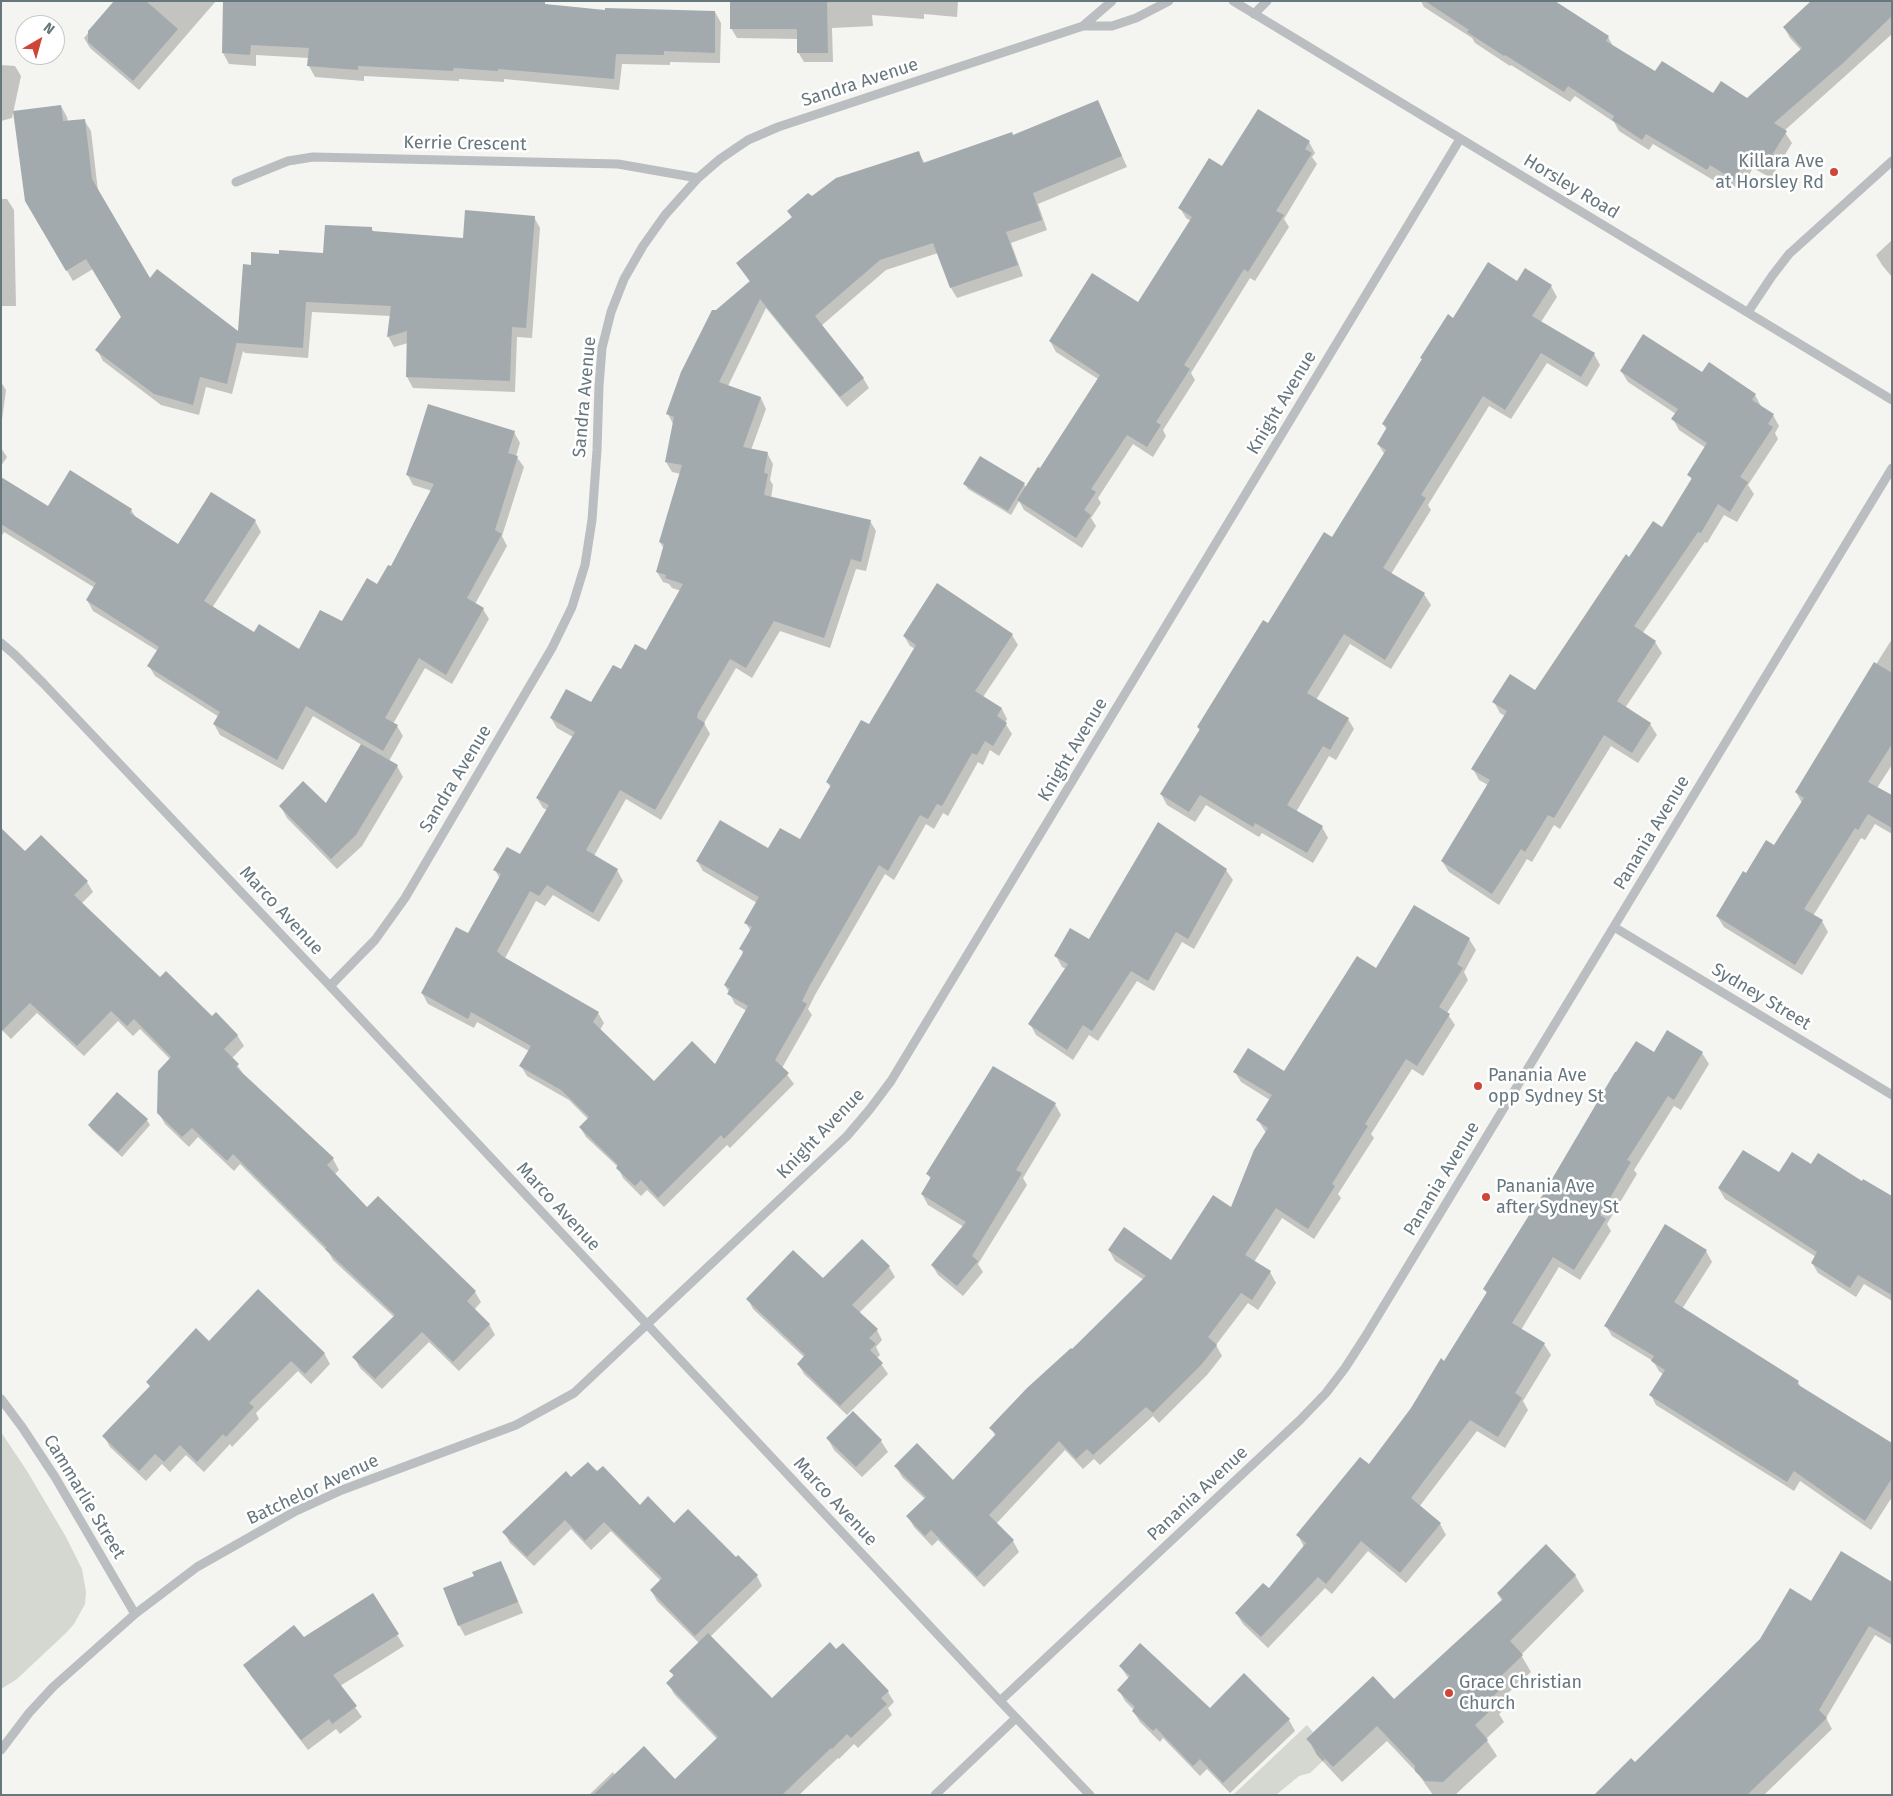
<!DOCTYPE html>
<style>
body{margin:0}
#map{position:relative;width:1893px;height:1796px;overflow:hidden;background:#f4f4f1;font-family:"Fira Sans",sans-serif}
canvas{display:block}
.frame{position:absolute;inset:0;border:2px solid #67777e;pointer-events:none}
.north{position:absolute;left:15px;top:15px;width:50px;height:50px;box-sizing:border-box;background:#fff;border:1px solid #c2c9cb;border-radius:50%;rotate:38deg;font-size:14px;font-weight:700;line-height:20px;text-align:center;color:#67777e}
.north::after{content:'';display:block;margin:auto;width:18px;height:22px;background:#ce4637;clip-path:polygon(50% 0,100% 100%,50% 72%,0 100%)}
</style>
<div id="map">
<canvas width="1893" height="1796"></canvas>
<div class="frame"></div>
<div class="north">N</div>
</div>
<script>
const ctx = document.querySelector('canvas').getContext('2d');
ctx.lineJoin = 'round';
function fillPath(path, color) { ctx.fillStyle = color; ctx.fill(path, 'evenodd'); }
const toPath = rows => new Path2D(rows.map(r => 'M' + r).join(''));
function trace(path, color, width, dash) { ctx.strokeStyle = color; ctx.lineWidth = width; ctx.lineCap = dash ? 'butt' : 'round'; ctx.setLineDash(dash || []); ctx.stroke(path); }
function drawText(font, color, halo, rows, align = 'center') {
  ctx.font = font + ' "Fira Sans",sans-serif'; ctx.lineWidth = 5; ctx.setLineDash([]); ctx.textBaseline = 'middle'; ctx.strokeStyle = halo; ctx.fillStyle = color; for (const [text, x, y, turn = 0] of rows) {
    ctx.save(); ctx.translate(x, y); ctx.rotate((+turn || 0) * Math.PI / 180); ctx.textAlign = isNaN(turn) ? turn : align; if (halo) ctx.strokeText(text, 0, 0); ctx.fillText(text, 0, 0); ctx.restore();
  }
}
const green = toPath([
 [1,1432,27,1471,66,1537,82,1569,86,1592,85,1604,74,1624,66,1633,17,1679,1,1689],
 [1307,1725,1313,1732,1306,1739,1325,1759,1310,1773,1299,1776,1276,1795,1233,1795]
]);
const shadow = toPath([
 [115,1,216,1,139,90,90,48,84,38],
 [224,1,606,11,715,12,721,23,720,63,670,62,670,65,622,64,619,90,504,79,504,82,459,79,459,81,364,76,364,81,315,77,309,66,309,58,256,55,256,66,229,64,223,53],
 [731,1,958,1,957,17,924,14,924,19,872,15,873,26,832,28,833,62,804,62,798,52,798,39,737,38,731,28],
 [1421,1,1547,1,1608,37,1614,48,1656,73,1714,95,1747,99,1801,50,1790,38,1784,27,1892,1,1892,34,1784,131,1792,143,1771,178,1753,168,1740,190,1717,175,1713,180,1653,144,1649,150,1619,131,1614,122,1575,96,1570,102,1511,65,1510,66,1475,43,1472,38,1424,7],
 [1,65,15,66,21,76,12,118,1,121],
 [1098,102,1127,167,1038,204,1047,230,1011,243,1023,276,957,298,951,288,938,253,886,270,821,326,863,378,869,388,847,407,766,308,728,386,761,398,766,409,751,450,767,453,773,464,770,480,773,485,771,498,870,521,876,531,866,571,856,569,830,648,780,631,752,678,736,668,704,723,710,734,661,820,626,799,594,856,617,870,623,881,599,922,553,895,545,906,536,901,505,958,598,1013,604,1023,600,1030,654,1083,715,1066,747,1011,735,1004,725,985,743,954,741,949,751,932,746,923,757,903,703,871,697,861,769,850,800,841,831,788,827,782,869,726,915,649,910,646,904,636,938,585,1012,635,1018,645,983,697,1002,709,1007,719,1005,723,1012,734,999,756,990,750,983,765,978,762,948,816,943,813,934,829,926,824,894,880,885,874,815,995,808,1009,812,1015,782,1068,794,1084,730,1148,727,1145,664,1207,647,1190,641,1196,623,1178,618,1167,586,1137,580,1127,588,1119,569,1100,527,1076,521,1066,529,1051,477,1022,474,1028,428,1004,422,993,469,935,500,879,495,870,520,856,547,810,543,808,537,798,573,737,557,728,551,718,592,704,621,671,646,652,681,591,672,588,669,584,663,582,657,572,664,549,660,542,681,474,672,472,666,462,673,424,668,414,716,311,750,282,738,264,793,219,789,212,812,198,919,153,925,164,1012,136],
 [61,106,67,117,68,122,84,120,91,131,98,191,150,280,239,333,252,266,280,255,324,255,371,228,374,232,464,240,534,217,540,228,532,338,517,337,515,392,413,388,407,377,408,343,394,347,388,336,391,316,312,312,308,358,245,353,243,351,232,394,206,387,199,415,161,405,103,361,97,350,122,317,93,269,73,281,26,201],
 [1309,142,1315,153,1312,157,1317,164,1284,219,1289,227,1255,281,1250,278,1191,373,1195,380,1163,430,1166,436,1153,457,1133,444,1098,498,1101,503,1091,518,1096,526,1082,548,1024,510,1019,501,1011,515,968,489,965,484,1024,484,1026,488,1041,470,1098,379,1056,352,1050,341,1139,304,1191,221,1186,218,1180,208,1222,168],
 [1,199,7,199,14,210,16,306,1,306],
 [1892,240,1892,277,1882,265,1876,255],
 [1518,282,1551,286,1557,297,1541,322,1594,354,1600,365,1587,387,1547,363,1511,419,1489,406,1428,505,1431,510,1391,574,1424,594,1431,605,1391,669,1350,644,1316,700,1348,719,1354,729,1336,760,1329,756,1296,812,1322,827,1328,838,1313,863,1262,833,1259,837,1206,805,1195,822,1167,805,1161,794,1200,731,1198,727,1269,625,1333,539,1385,455,1378,444,1387,430,1383,424,1454,320],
 [1621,371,1703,374,1755,395,1761,406,1773,415,1779,426,1775,433,1778,439,1748,485,1754,494,1737,522,1724,515,1707,543,1705,542,1642,634,1655,642,1662,653,1625,708,1650,724,1657,735,1638,763,1611,746,1560,829,1554,825,1532,862,1527,859,1499,905,1449,872,1442,861,1488,785,1479,780,1473,769,1505,716,1500,713,1494,702,1535,692,1629,558,1663,529,1692,480,1689,475,1706,448,1679,430,1673,419,1676,414,1628,382],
 [1,382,6,390,1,427],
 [514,432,520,443,516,456,524,467,502,536,507,546,475,604,483,609,489,619,452,684,425,668,393,724,397,726,403,736,389,761,397,766,403,777,362,846,337,869,287,818,281,807,326,805,362,745,313,716,283,770,220,735,214,724,219,717,155,676,149,666,158,651,93,611,87,600,95,588,4,532,1,537,1,478,48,507,131,510,137,519,178,546,255,521,261,532,212,608,254,634,299,650,343,623,378,586,391,568,432,491,413,485,407,474],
 [1,448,7,457,1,466],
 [1892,639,1892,765,1877,788,1892,797,1892,834,1875,824,1865,840,1861,838,1813,916,1822,921,1828,932,1802,975,1724,927,1717,916,1746,874,1774,846,1802,803,1796,792],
 [25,853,87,882,93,892,81,904,160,978,237,1035,244,1046,232,1058,244,1075,333,1159,339,1170,334,1175,367,1208,475,1292,481,1302,474,1310,489,1324,495,1335,459,1371,429,1342,382,1389,360,1368,354,1357,394,1317,333,1260,329,1253,240,1164,234,1171,198,1137,189,1147,165,1124,158,1112,171,1060,140,1029,133,1036,118,1021,84,1056,37,1013,11,1039,1,1029],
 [1226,870,1233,880,1194,949,1182,942,1154,991,1137,981,1098,1041,1089,1035,1073,1060,1036,1035,1030,1024,1066,969,1062,967,1056,956,1090,941],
 [1469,939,1476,950,1464,972,1468,980,1447,1013,1455,1025,1423,1076,1412,1069,1371,1134,1374,1138,1338,1194,1341,1198,1314,1239,1282,1218,1254,1262,1270,1272,1276,1283,1258,1310,1248,1303,1216,1345,1222,1356,1207,1375,1159,1423,1153,1416,1100,1465,1094,1459,1083,1469,1065,1450,996,1524,1013,1541,1019,1552,984,1587,938,1540,932,1546,914,1527,908,1517,925,1499,902,1477,896,1466,953,1482,996,1437,991,1428,1144,1280,1115,1261,1109,1250,1172,1262,1232,1209,1266,1133,1258,1120,1270,1100,1241,1082,1235,1072,1285,1072,1376,970],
 [1702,1053,1709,1064,1681,1110,1674,1106,1634,1170,1637,1174,1607,1224,1611,1231,1580,1280,1559,1267,1521,1330,1544,1344,1551,1355,1523,1401,1528,1410,1505,1448,1477,1431,1419,1507,1440,1524,1446,1535,1406,1583,1368,1551,1332,1594,1325,1588,1268,1648,1243,1624,1236,1613,1269,1590,1304,1547,1298,1535,1369,1466,1445,1362,1487,1294,1485,1289,1532,1214,1654,1054],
 [1055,1104,1061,1115,1023,1178,1027,1185,978,1264,983,1272,963,1296,938,1275,932,1265,964,1227,928,1205,922,1194,931,1180,928,1174],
 [147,1120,150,1125,122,1157,92,1130,89,1125],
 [1811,1166,1892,1203,1892,1301,1864,1284,1856,1297,1818,1273,1812,1263,1816,1257,1725,1199,1719,1189],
 [1706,1251,1712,1262,1682,1309,1798,1382,1801,1388,1892,1445,1892,1497,1871,1530,1800,1481,1794,1491,1656,1405,1651,1395,1664,1375,1659,1371,1653,1361,1612,1336,1606,1326],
 [889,1267,895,1277,859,1313,877,1330,882,1340,876,1347,880,1355,877,1358,888,1374,847,1415,804,1374,798,1364,805,1358,753,1309,748,1299,823,1280],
 [210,1342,324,1353,330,1364,311,1384,298,1371,256,1413,259,1419,232,1447,230,1444,204,1472,186,1455,170,1472,162,1464,146,1481,110,1447,104,1436],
 [853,1413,881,1441,888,1452,862,1477,834,1450,828,1439],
 [571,1479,640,1507,674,1524,736,1559,757,1576,762,1586,710,1637,772,1699,888,1692,894,1702,888,1708,892,1715,858,1748,854,1744,839,1759,838,1758,799,1795,589,1795,613,1772,615,1775,675,1781,718,1740,674,1694,668,1683,674,1677,671,1671,699,1643,657,1601,651,1590,661,1581,611,1531,591,1550,571,1529,534,1566,510,1543,504,1532],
 [501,1563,507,1574,523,1613,465,1636,459,1625,475,1577],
 [1575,1575,1584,1591,1521,1655,1531,1672,1507,1694,1512,1703,1499,1714,1504,1722,1486,1739,1497,1756,1455,1795,1433,1795,1419,1775,1387,1741,1342,1782,1317,1755,1308,1739,1394,1701,1502,1601,1498,1594],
 [1892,1583,1892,1645,1875,1635,1826,1718,1832,1729,1764,1795,1596,1795,1635,1764,1761,1640,1812,1602],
 [372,1595,404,1646,340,1686,362,1717,340,1734,336,1729,308,1750,251,1676,245,1665,303,1639],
 [1120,1666,1210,1709,1289,1720,1295,1731,1230,1793,1207,1769,1200,1776,1163,1738,1160,1742,1140,1722,1133,1711,1134,1710,1125,1701,1119,1690,1129,1679]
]);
const building = toPath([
 [114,1,146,1,178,29,133,81,88,42,88,31],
 [223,1,545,1,545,4,605,10,605,8,715,11,715,53,664,51,664,55,616,54,614,79,498,69,498,71,454,68,453,71,358,66,358,70,307,66,309,48,251,45,250,55,222,53],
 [730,1,827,1,828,53,797,53,797,29,730,29],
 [1425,1,1555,1,1609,36,1606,41,1655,71,1662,61,1713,93,1721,81,1747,98,1802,48,1783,27,1811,1,1892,1,1892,16,1842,64,1774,123,1787,131,1764,168,1747,158,1734,180,1710,165,1707,170,1646,134,1642,140,1612,120,1614,116,1568,86,1564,92,1505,55,1504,56,1467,32,1469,30],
 [1098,100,1122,156,1033,193,1042,220,1006,232,1018,265,950,288,933,243,880,260,815,316,864,378,840,397,760,299,719,382,761,397,743,447,768,452,764,473,768,474,764,495,871,520,861,562,851,559,824,638,774,621,746,668,730,659,698,713,697,718,705,723,655,810,620,790,586,850,618,869,593,913,547,885,539,896,530,891,497,951,502,956,599,1012,593,1022,654,1081,692,1041,715,1064,748,1006,727,994,730,989,724,985,744,951,739,949,752,927,744,923,759,897,696,861,720,820,768,848,780,828,800,839,831,785,826,782,861,720,869,724,916,645,903,636,937,583,1013,634,975,691,1002,708,997,716,1007,723,993,746,985,741,977,755,972,753,942,806,937,804,928,819,920,815,888,871,879,865,868,884,810,985,802,1001,807,1004,775,1060,789,1073,724,1139,721,1135,658,1198,641,1180,635,1186,616,1168,618,1165,579,1127,589,1117,561,1090,519,1066,531,1046,471,1012,468,1019,421,993,456,927,468,933,501,874,493,870,507,847,520,854,549,805,536,798,575,732,550,718,566,689,591,702,613,665,621,669,635,644,646,650,683,584,665,578,666,575,656,572,664,544,659,542,682,465,665,462,674,417,666,414,681,372,712,310,716,310,750,281,736,263,792,217,787,211,808,193,812,196,836,178,919,151,923,163,1012,132,1013,135],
 [61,105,63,121,85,119,92,179,150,278,157,269,238,331,243,264,251,265,251,252,279,254,279,250,323,253,325,225,372,227,372,231,463,238,465,210,535,216,526,328,512,327,510,381,406,377,407,331,387,337,391,306,306,302,303,348,237,343,237,341,227,384,200,377,193,405,154,394,95,350,121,317,86,259,66,271,25,201,13,111],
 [1258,109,1310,141,1305,149,1312,153,1276,211,1284,215,1248,272,1244,269,1184,365,1190,369,1156,422,1161,425,1147,447,1127,435,1091,489,1096,492,1084,510,1091,515,1076,538,1017,500,1038,467,1040,468,1100,375,1049,341,1092,273,1138,302,1192,217,1178,208,1209,158,1222,166],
 [1488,262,1517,281,1525,268,1552,285,1532,316,1595,353,1581,377,1541,353,1505,410,1483,396,1421,495,1426,498,1383,568,1425,593,1385,660,1344,634,1307,693,1349,718,1330,750,1323,746,1287,805,1323,826,1307,853,1255,823,1253,827,1200,795,1189,812,1160,794,1200,729,1197,727,1263,620,1268,623,1324,532,1332,537,1386,450,1377,444,1387,427,1382,424,1422,359,1420,358,1448,314,1453,318],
 [1643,334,1702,372,1709,362,1756,394,1752,400,1774,414,1768,424,1773,427,1740,477,1748,482,1730,512,1718,504,1701,533,1698,532,1634,626,1656,641,1617,701,1651,723,1632,753,1604,735,1554,818,1548,815,1525,852,1521,849,1492,894,1441,861,1490,780,1471,769,1507,711,1492,702,1510,674,1535,690,1626,554,1629,557,1653,521,1662,527,1692,478,1687,475,1707,443,1671,419,1678,409,1620,371],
 [428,404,515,431,508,453,518,456,495,530,502,534,467,598,484,608,446,675,419,658,385,718,398,725,383,751,306,706,277,760,213,724,220,712,147,666,159,647,86,600,96,583,1,524,1,477,48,506,70,470,132,509,130,513,178,544,211,492,256,520,204,601,254,632,259,624,299,649,320,610,342,621,367,578,377,584,388,565,391,566,434,484,406,475],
 [980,456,1025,483,1008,511,963,484],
 [1874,662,1892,673,1892,744,1868,782,1892,795,1892,828,1868,814,1858,830,1855,828,1804,909,1823,920,1795,965,1716,916,1743,871,1746,873,1766,840,1774,845,1804,798,1795,792],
 [361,744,398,765,356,835,331,859,279,806,303,781,326,803],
 [1158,822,1227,869,1188,939,1176,932,1148,981,1131,971,1092,1031,1083,1025,1067,1050,1028,1024,1068,964,1054,956,1070,928,1089,939],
 [1,828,25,851,41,835,88,881,74,895,160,977,166,971,212,1016,216,1012,238,1035,224,1049,239,1064,236,1067,334,1158,327,1165,367,1207,378,1196,476,1291,467,1301,490,1324,453,1362,422,1332,375,1379,352,1357,395,1315,325,1249,327,1248,233,1154,227,1161,192,1128,182,1137,157,1113,158,1071,171,1057,134,1019,127,1026,111,1011,77,1046,30,1003,1,1032],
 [1414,905,1470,938,1457,964,1463,968,1439,1007,1450,1014,1417,1066,1406,1059,1365,1124,1368,1126,1332,1184,1335,1186,1308,1229,1276,1208,1245,1255,1271,1271,1252,1300,1241,1293,1208,1337,1217,1345,1201,1365,1153,1413,1146,1407,1093,1455,1087,1449,1076,1459,1059,1441,989,1515,1014,1540,977,1577,931,1530,925,1536,906,1516,926,1497,894,1466,917,1443,953,1480,996,1434,989,1428,1027,1388,1071,1348,1072,1349,1146,1276,1108,1250,1124,1227,1171,1260,1213,1195,1231,1207,1254,1150,1268,1128,1256,1120,1272,1095,1233,1072,1248,1048,1284,1071,1357,956,1376,968],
 [1667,1030,1703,1052,1674,1100,1668,1096,1627,1160,1631,1162,1600,1215,1606,1219,1574,1270,1553,1257,1512,1323,1545,1343,1515,1393,1522,1398,1498,1437,1470,1420,1411,1498,1441,1523,1400,1573,1361,1541,1326,1584,1318,1577,1261,1637,1235,1613,1263,1583,1269,1588,1306,1543,1296,1535,1360,1457,1369,1464,1411,1408,1441,1358,1444,1361,1487,1292,1483,1289,1531,1212,1532,1213,1615,1072,1616,1072,1636,1041,1654,1052],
 [993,1066,1056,1103,1016,1170,1022,1173,972,1256,978,1261,957,1286,931,1265,966,1222,921,1194,931,1177,926,1174],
 [117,1092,148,1119,118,1152,88,1125],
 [1743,1150,1779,1172,1792,1152,1811,1164,1818,1153,1862,1181,1863,1179,1892,1196,1892,1295,1858,1275,1850,1288,1811,1263,1817,1252,1718,1188],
 [1665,1224,1707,1250,1674,1302,1799,1381,1797,1384,1892,1443,1892,1478,1865,1521,1794,1471,1787,1482,1649,1395,1665,1370,1651,1361,1654,1356,1604,1326],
 [862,1239,890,1266,852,1305,878,1329,869,1338,876,1344,870,1350,883,1363,840,1406,797,1364,805,1355,746,1299,793,1250,823,1278],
 [258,1289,325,1353,305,1374,291,1361,249,1403,254,1407,226,1437,223,1434,197,1462,180,1445,164,1462,155,1454,139,1471,102,1436,150,1386,146,1382,196,1328,209,1341],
 [853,1411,882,1440,856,1467,826,1438],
 [588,1462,597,1471,603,1466,640,1505,648,1496,674,1523,688,1509,736,1557,738,1555,758,1575,695,1636,650,1590,662,1578,604,1522,585,1541,565,1520,527,1557,502,1532,566,1471,571,1477],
 [1546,1544,1576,1575,1510,1641,1523,1655,1498,1679,1504,1686,1490,1699,1496,1705,1475,1725,1488,1740,1443,1782,1425,1781,1415,1771,1415,1766,1377,1726,1333,1767,1306,1739,1373,1676,1394,1699,1503,1599,1497,1593],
 [1841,1551,1892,1582,1892,1639,1869,1626,1819,1710,1827,1718,1747,1795,1594,1795,1631,1758,1635,1762,1760,1639,1790,1588,1811,1601],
 [501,1561,518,1602,458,1626,443,1588,474,1576,472,1572],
 [373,1593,399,1634,333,1675,357,1706,332,1724,329,1719,301,1740,243,1665,294,1625,304,1637],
 [708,1633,772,1698,830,1642,836,1649,843,1643,889,1691,881,1698,887,1704,851,1738,847,1734,832,1749,831,1748,782,1795,593,1795,644,1746,675,1779,718,1737,666,1683,674,1675,669,1671],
 [1140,1643,1210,1708,1244,1673,1290,1719,1223,1783,1200,1759,1193,1766,1156,1728,1153,1731,1132,1711,1135,1707,1117,1690,1130,1676,1119,1666]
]);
const minor = toPath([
 [1233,1,1892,400],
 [1254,14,1267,1],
 [1083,26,1112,1],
 [236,182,288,161,313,157,618,164,698,178],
 [1748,312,1772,276,1789,254,1892,161],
 [1,643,15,655,43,683,330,986,1000,1701,1090,1795],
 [1614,927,1892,1095],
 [330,986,375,940,405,898,552,648,572,607,585,565,592,520,597,450,599,386,602,348,611,312,624,279,643,246,665,215,698,178,720,159,748,140,778,127,1083,26,1112,26,1136,18,1169,1],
 [1,1399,22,1427,55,1477,135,1614],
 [1000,1701,1300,1420,1326,1393,1345,1368,1365,1337,1892,468],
 [1,1750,29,1713,53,1687,135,1614,197,1567,294,1512,342,1490,516,1425,574,1393,847,1136,870,1109,891,1081,1460,139],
 [935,1795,1016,1718]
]);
const markers = [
 [1834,172,5,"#ce4637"],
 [1478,1086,5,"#ce4637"],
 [1486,1197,5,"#ce4637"],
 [1449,1693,5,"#ce4637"]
];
const streetNames = [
 ["Sandra Avenue",860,83,-18],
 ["Kerrie Crescent",465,144,1],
 ["Horsley Road",1571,187,31],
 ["Sandra Avenue",585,397,-85],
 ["Knight Avenue",1282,403,-59],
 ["Knight Avenue",1073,750,-59],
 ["Sandra Avenue",456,779,-59],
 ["Panania Avenue",1652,833,-59],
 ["Marco Avenue",281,911,47],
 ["Sydney Street",1761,997,31],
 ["Knight Avenue",821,1134,-46],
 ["Panania Avenue",1442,1179,-59],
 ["Marco Avenue",558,1207,47],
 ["Batchelor Avenue",313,1490,-25],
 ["Panania Avenue",1198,1494,-43],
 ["Cammarlie Street",84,1497,59],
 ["Marco Avenue",835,1502,47]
];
const poiNames = [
 ["Killara Ave",1824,162,"right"],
 ["at Horsley Rd",1824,183,"right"],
 ["Panania Ave",1488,1076],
 ["opp Sydney St",1488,1097],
 ["Panania Ave",1496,1187],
 ["after Sydney St",1496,1208],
 ["Grace Christian",1459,1683],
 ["Church",1459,1704]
];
fillPath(green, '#d4d8d1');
fillPath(shadow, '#0003');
fillPath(building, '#a2aaad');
trace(minor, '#babec0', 9);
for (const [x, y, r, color] of markers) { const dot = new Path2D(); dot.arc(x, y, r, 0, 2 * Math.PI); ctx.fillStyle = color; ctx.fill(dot); trace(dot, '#fff', 2); }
drawText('18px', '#67777e', '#fff', streetNames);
drawText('18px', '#67777e', '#fff', poiNames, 'left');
</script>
